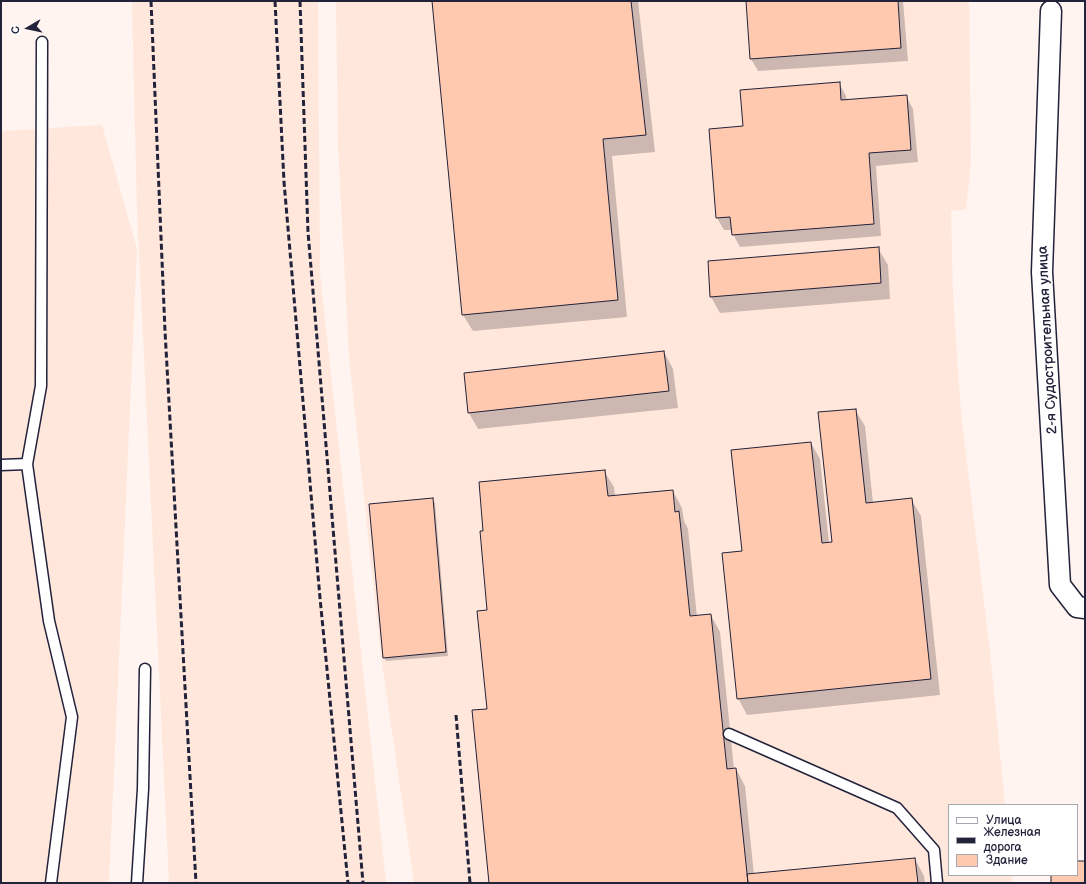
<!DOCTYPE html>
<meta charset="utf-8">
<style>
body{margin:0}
#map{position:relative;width:1086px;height:884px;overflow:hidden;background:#fff4ef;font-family:"Balsamiq Sans",sans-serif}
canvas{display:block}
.frame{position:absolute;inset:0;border:2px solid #22223b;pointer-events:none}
.legend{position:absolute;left:948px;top:804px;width:130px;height:72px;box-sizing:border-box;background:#fff;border:1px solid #a7a7b1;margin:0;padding:5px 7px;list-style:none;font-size:12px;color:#22223b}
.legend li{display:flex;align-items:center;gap:8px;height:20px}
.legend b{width:20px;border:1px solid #a7a7b1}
.north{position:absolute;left:8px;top:8px;width:40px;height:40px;-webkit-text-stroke:3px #fff;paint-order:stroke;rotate:261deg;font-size:11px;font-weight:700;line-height:16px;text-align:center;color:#22223b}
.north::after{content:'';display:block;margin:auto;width:14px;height:18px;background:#22223b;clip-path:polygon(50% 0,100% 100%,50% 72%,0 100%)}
</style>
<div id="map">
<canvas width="1086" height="884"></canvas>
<div class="frame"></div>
<ul class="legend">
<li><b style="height:5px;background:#fff"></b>Улица</li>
<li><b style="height:5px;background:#22223b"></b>Железная дорога</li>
<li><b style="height:11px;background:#ffc9b0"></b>Здание</li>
</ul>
<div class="north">С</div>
</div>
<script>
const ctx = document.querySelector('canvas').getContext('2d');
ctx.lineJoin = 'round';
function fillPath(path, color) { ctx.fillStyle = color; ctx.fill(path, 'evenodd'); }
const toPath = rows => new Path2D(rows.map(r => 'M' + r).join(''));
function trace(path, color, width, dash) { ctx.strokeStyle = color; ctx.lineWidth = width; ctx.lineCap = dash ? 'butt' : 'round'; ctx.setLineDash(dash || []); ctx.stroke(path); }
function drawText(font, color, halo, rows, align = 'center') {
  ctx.font = font + ' "Balsamiq Sans",sans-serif'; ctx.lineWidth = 3; ctx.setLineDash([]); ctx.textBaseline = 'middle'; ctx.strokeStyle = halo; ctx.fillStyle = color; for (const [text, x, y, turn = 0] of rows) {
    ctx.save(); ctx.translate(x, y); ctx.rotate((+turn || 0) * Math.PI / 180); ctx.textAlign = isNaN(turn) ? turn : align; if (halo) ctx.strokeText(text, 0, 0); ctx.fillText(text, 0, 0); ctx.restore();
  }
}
const built = toPath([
 [132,1,318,1,320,273,386,883,169,883,137,210],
 [336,1,969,1,971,163,966,209,951,211,953,296,961,413,990,652,1005,805,949,805,949,875,1012,875,1013,883,414,883,381,656,349,357,338,146],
 [102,125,137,249,109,883,1,883,1,131]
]);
const shadow = toPath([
 [433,1,638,1,655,152,612,156,627,317,473,331,463,315],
 [747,1,903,1,908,61,758,71,751,59],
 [839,83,846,96,847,101,906,96,913,109,918,162,876,166,881,236,740,247,733,234,732,230,724,230,717,218,744,127],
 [878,248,888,265,890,299,720,313,711,297],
 [664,352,673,369,678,408,478,429,469,413],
 [855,410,865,426,873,503,911,499,921,516,940,695,747,715,738,698,743,552,811,443,820,459,829,543,833,543],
 [604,471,614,487,615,497,673,491,682,508,684,521,688,529,697,617,711,615,720,632,734,769,736,769,745,786,754,875,915,859,924,876,925,883,490,883,489,611],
 [432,499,435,503,448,656,386,661,384,657]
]);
const building = toPath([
 [432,1,631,1,646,135,603,139,618,300,462,315,432,1],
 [746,1,898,1,901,48,750,59,746,1],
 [840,82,841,100,907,95,911,150,869,153,874,224,732,235,730,217,716,218,709,129,743,126,740,90,840,82],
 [879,247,881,283,710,297,708,261,879,247],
 [664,351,669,391,468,413,464,373,664,351],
 [856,409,866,503,912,498,931,679,737,699,722,553,742,551,731,450,811,442,822,543,832,542,818,412,856,409],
 [605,470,608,496,673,490,675,512,679,511,690,616,711,614,727,769,736,768,748,883,489,883,472,710,487,709,477,611,487,610,480,531,483,531,479,482,605,470],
 [433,498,446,652,383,658,369,504,433,498],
 [915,858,918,883,748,883,747,874,915,858],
 [1077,861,1085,861,1085,883,1051,883,1051,875,1077,875,1077,861]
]);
const lane = toPath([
 [27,464,41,386,42,42],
 [1,465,27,464,49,621,72,717,51,883],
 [729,734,897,808,934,850,937,883],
 [137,883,143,789,145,669]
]);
const street = toPath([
 [1051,11,1042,272,1060,585,1077,607,1085,608]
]);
const rail = toPath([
 [151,1,165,331,196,883],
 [275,1,284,182,320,598,348,883],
 [300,1,308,232,363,883],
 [456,715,470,883]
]);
const streetNames = [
 ["2-я Судостроительная улица",1048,340,-93]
];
fillPath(built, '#ffe7dc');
fillPath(shadow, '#0003');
fillPath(building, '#ffc9b0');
trace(building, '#22223b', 1);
trace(lane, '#22223b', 13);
trace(street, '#22223b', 23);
trace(lane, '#fff', 10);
trace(street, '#fff', 20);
trace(rail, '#22223b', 3, [6, 3]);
drawText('14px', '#22223b', '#fff', streetNames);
</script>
